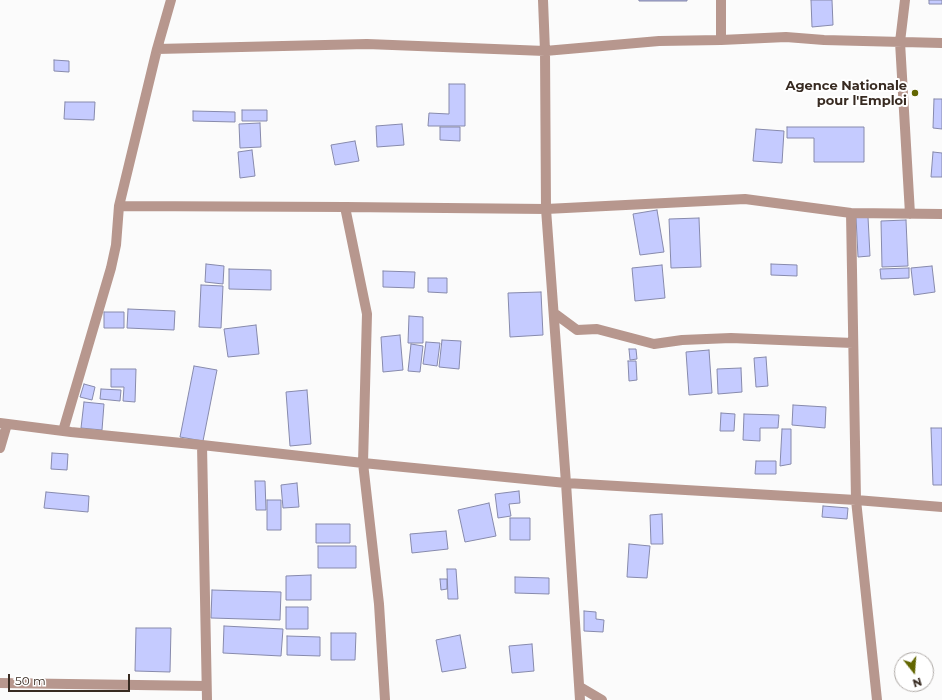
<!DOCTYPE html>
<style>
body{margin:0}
#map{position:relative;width:942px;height:700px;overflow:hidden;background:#fbfbfb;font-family:Montserrat,sans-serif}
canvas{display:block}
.north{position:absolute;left:894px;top:652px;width:40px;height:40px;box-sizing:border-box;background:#fff;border:1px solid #afaaa7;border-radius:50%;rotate:163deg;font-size:11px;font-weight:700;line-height:16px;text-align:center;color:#382b22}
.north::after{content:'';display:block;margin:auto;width:14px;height:18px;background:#626601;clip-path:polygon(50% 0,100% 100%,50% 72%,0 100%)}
.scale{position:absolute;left:8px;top:674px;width:122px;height:18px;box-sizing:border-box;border:2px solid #382b22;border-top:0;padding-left:5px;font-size:12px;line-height:14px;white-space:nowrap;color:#382b22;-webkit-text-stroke:3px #fff;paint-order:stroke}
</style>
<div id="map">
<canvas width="942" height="700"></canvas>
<div class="north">N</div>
<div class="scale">50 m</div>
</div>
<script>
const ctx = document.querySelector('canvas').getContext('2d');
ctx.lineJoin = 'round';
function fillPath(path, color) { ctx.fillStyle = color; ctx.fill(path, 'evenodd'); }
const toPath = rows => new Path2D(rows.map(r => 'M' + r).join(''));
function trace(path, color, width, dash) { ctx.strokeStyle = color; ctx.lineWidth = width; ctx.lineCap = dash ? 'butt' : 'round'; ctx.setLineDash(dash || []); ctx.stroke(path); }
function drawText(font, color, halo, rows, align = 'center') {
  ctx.font = font + ' Montserrat,sans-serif'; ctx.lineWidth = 4; ctx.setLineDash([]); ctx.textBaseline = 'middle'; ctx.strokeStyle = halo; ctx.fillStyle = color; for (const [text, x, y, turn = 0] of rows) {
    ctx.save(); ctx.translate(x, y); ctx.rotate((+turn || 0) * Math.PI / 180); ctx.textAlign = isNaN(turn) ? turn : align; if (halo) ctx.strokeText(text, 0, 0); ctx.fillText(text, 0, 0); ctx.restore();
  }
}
const building = toPath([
 [639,0,687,0,687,1,639,1,639,0],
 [811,0,832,0,833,25,812,27,811,0],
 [929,0,942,0,942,4,929,4,929,0],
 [54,60,69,61,69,72,54,71,54,60],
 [449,84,465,84,465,126,428,126,429,113,449,114,449,84],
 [934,99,942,99,942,129,933,128,934,99],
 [65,102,95,102,94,120,64,119,65,102],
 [242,110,267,110,267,121,242,121,242,110],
 [193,111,235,112,235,122,193,121,193,111],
 [260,123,261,147,240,148,239,124,260,123],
 [402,124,404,145,377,147,376,126,402,124],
 [440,127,460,127,460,141,440,140,440,127],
 [787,127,864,127,864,162,814,162,814,138,787,138,787,127],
 [756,129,784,131,782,163,753,161,756,129],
 [355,141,359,161,335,165,331,145,355,141],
 [252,150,255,176,240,178,238,152,252,150],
 [933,152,942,153,942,177,931,177,933,152],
 [657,210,664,252,640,255,633,214,657,210],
 [856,217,868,217,870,256,858,257,856,217],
 [699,218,701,267,671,268,669,219,699,218],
 [906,220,908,266,882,267,881,221,906,220],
 [206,264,224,266,223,284,205,282,206,264],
 [771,264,797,265,797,276,771,275,771,264],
 [662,265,665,298,635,301,632,268,662,265],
 [932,266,935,292,914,295,911,268,932,266],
 [909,268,909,278,881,279,880,269,909,268],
 [229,269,271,270,271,290,229,289,229,269],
 [383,271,415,272,414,288,383,287,383,271],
 [428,278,447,278,447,293,428,292,428,278],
 [201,285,223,286,221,328,199,327,201,285],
 [541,292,543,335,510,337,508,293,541,292],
 [128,309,175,311,174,330,127,328,128,309],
 [104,312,124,312,124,328,104,328,104,312],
 [409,316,423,317,423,343,408,343,409,316],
 [256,325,259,354,228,357,224,329,256,325],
 [400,335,403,370,383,372,381,337,400,335],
 [442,340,461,341,459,369,439,367,442,340],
 [426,342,440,343,437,366,423,364,426,342],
 [411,344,423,346,420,372,408,371,411,344],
 [629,349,636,349,637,359,630,360,629,349],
 [709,350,712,393,689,395,686,352,709,350],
 [766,357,768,386,756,387,754,358,766,357],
 [628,361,636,361,637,380,629,381,628,361],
 [194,366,217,370,203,441,180,437,194,366],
 [741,368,742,392,718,394,717,369,741,368],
 [111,369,136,369,135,402,123,401,124,387,111,387,111,369],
 [84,384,95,387,92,400,80,397,84,384],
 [101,389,121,390,120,401,100,399,101,389],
 [307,390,311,444,290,446,286,392,307,390],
 [84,402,104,404,102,430,81,428,84,402],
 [793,405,826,407,825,428,792,425,793,405],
 [721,413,735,414,734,431,720,431,721,413],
 [744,414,779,415,778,428,760,428,760,441,743,440,744,414],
 [931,428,942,428,942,485,933,485,931,428],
 [782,429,791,429,791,464,780,466,782,429],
 [52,453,68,454,67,470,51,469,52,453],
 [756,461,776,461,776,474,755,474,756,461],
 [255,481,265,481,266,510,256,510,255,481],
 [297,483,299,507,283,508,281,485,297,483],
 [519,491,520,503,509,504,511,516,498,518,495,494,519,491],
 [46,492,89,496,88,512,44,508,46,492],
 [267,500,281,500,281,530,267,530,267,500],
 [489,503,496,536,465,542,458,510,489,503],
 [823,506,848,508,847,519,822,517,823,506],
 [662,514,663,544,651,544,650,515,662,514],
 [510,518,530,518,530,540,510,540,510,518],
 [316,524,350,524,350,543,316,543,316,524],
 [446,531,448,549,412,553,410,534,446,531],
 [629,544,650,546,647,578,627,577,629,544],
 [318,546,356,546,356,568,318,568,318,546],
 [447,569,456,569,458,599,448,599,447,569],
 [311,575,311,600,286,600,286,576,311,575],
 [515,577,549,578,549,594,515,593,515,577],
 [440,579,447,579,447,589,441,590,440,579],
 [212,590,281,592,280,620,211,618,212,590],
 [286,607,308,607,308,629,286,629,286,607],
 [584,611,596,612,596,619,604,620,603,632,584,631,584,611],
 [224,626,283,629,281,656,223,653,224,626],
 [136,628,171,628,170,672,135,671,136,628],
 [331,633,356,633,355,660,331,660,331,633],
 [460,635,466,668,442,672,436,640,460,635],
 [287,636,320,637,320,656,287,655,287,636],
 [532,644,534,671,512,673,509,646,532,644]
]);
const street = toPath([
 [543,0,545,51,546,209,566,483,580,700],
 [905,0,900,42,910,214],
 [721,40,721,0],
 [157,49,367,44,545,51,659,41,721,40,786,37,824,40,942,43],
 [119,206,345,207],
 [851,213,856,500,877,700],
 [554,313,577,330,597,329,654,344,682,340,731,338,853,343],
 [0,423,71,432,202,445,207,700],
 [63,431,111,268,116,245,119,206,157,49,171,0],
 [202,445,363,463,566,483,856,500,942,507],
 [0,448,7,424],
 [0,683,206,686],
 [580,687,602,700],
 [385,700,379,604,363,463,367,314,345,207,546,209,745,199,851,213,942,214]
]);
const markers = [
 [915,93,4,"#626601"]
];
const poiNames = [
 ["Agence Nationale",907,86],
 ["pour l'Emploi",907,101]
];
fillPath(building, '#c5cbff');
trace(building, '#878aac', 1);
trace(street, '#b7978e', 10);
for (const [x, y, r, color] of markers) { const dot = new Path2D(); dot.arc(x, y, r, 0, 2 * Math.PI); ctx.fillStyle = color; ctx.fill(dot); trace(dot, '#fff', 1.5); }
drawText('bold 13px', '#382b22', '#fff', poiNames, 'right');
</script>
